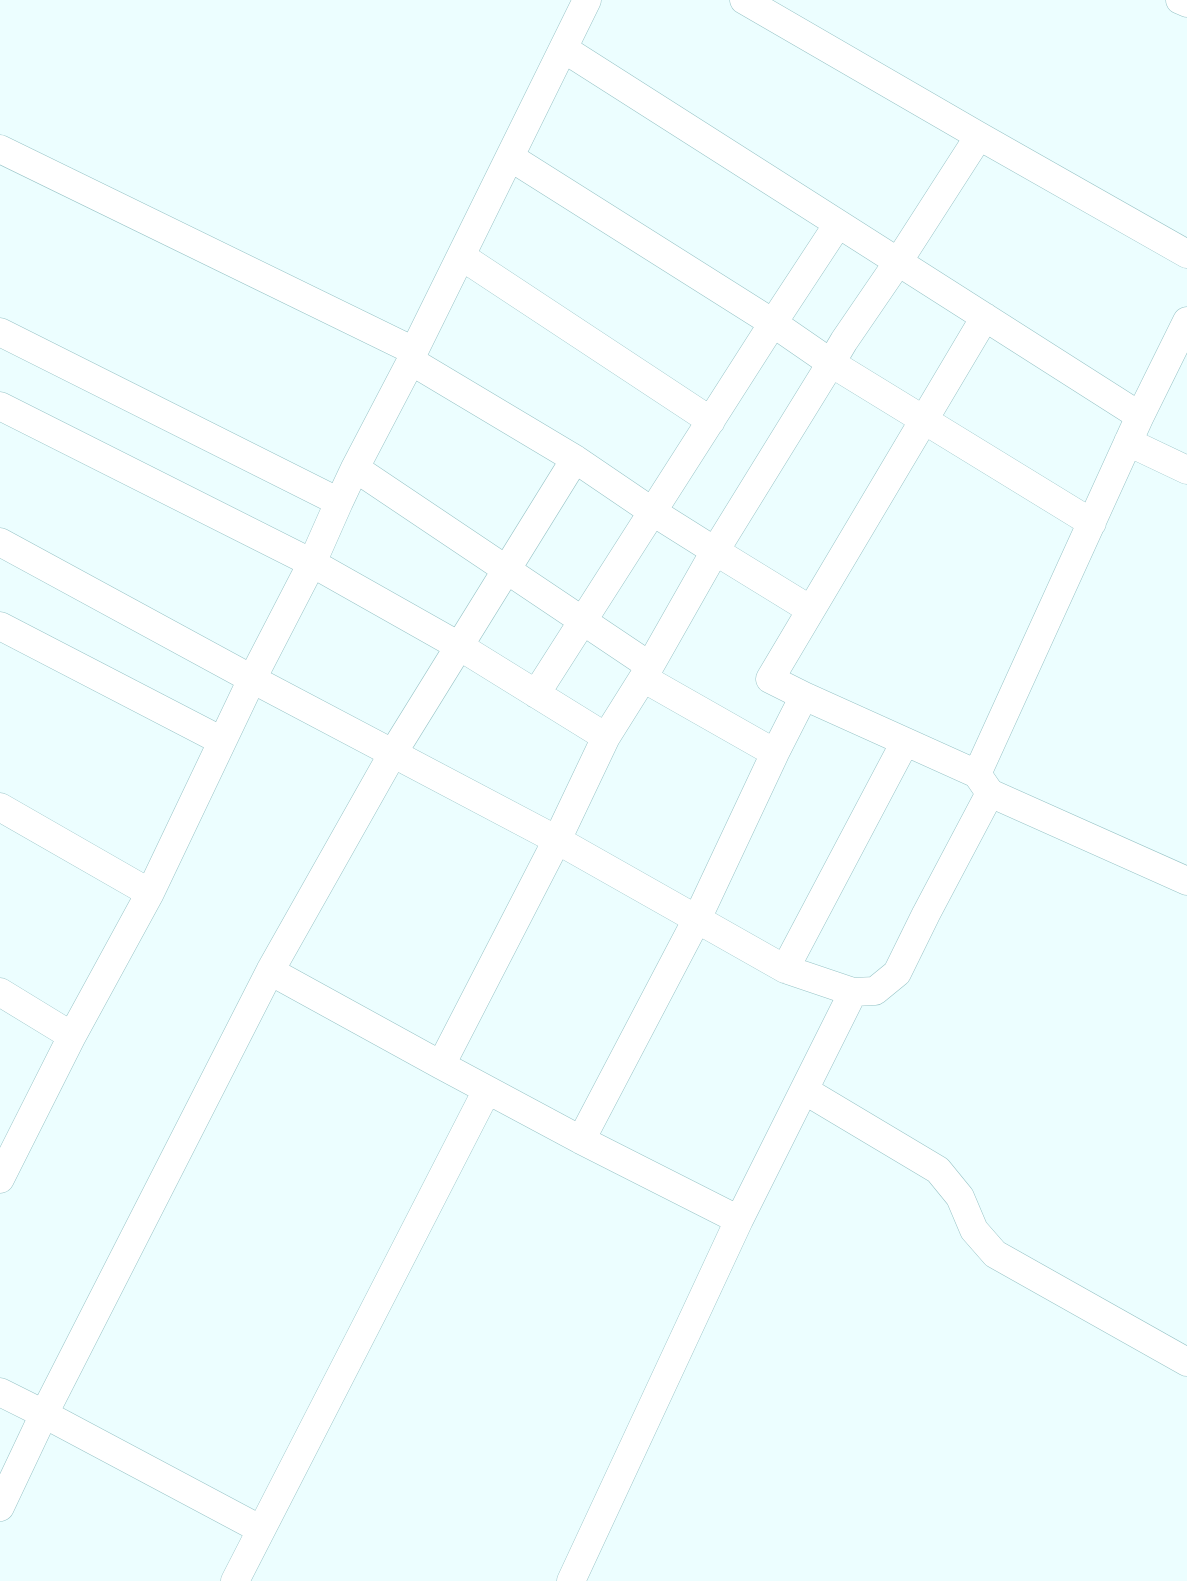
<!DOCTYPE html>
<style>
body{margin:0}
canvas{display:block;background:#ecfeff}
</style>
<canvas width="1187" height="1581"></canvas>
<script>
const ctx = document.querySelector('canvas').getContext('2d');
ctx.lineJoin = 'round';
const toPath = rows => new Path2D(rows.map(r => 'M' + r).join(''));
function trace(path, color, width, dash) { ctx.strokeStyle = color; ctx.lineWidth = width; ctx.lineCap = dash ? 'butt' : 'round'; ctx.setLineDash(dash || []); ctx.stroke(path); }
const minor = toPath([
 [744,0,979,136,1187,254],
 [1180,0,1187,3],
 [564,49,1140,416],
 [0,149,414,351],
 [510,157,773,323,831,363,844,341,898,262,979,136],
 [461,256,711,421],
 [985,317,770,679,804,696,977,774,990,793,1187,881],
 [0,332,339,502],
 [411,361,575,459,653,512,715,551,831,363,1092,523],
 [0,406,312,563,459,646,606,737],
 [1128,442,1187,470],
 [355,468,650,666],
 [0,542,252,679,557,840,785,969,853,992,875,991,897,973,926,914,990,793],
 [0,626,222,741],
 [643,678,775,753],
 [536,694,773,323,838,224],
 [977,774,1140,416,1187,321],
 [0,807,150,893],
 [785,969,905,742],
 [270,971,441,1065,581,1140,739,1220],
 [0,992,72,1036],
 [441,1065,557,840,606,737,643,678,715,551,811,610],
 [804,1090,938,1170,960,1197,974,1230,995,1254,1187,1362],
 [581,1140,697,919,775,753,804,696],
 [0,1179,72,1036,150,893,252,679,312,563,339,502,355,468,411,361,414,351,587,0],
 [0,1392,44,1414,260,1529],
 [0,1507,44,1414,270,971,393,753,575,459],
 [235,1581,487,1090],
 [571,1581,739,1220,853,992]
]);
trace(minor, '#98c4c7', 29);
trace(minor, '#fff', 28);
</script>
